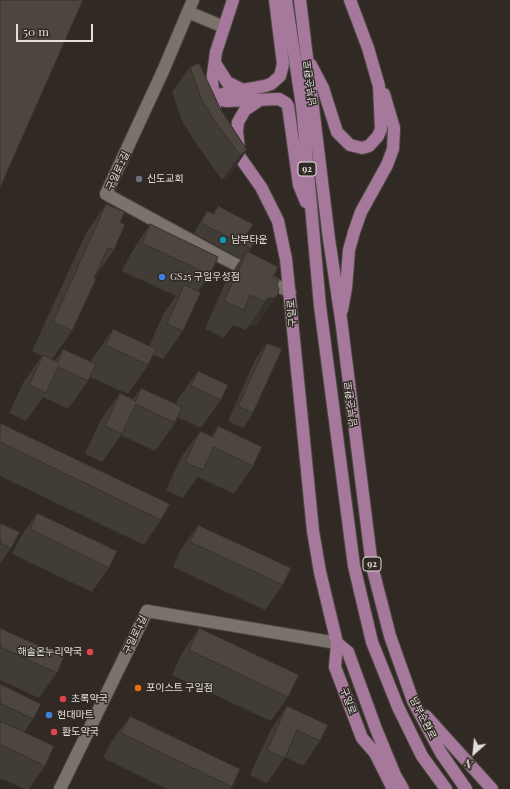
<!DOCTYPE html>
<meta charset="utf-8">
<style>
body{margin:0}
#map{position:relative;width:510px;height:789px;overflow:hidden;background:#312a24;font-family:"Playfair Display",serif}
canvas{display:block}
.north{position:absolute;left:454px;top:733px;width:40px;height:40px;-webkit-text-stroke:3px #312a24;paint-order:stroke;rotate:207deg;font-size:11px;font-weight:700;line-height:16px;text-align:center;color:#e3dfdb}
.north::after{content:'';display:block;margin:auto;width:14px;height:18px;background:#e3dfdb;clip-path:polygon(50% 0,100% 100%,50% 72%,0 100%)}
.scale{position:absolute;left:16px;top:24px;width:77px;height:18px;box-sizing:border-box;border:2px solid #e3dfdb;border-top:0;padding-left:5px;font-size:12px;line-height:14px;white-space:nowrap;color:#e3dfdb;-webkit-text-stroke:3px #312a24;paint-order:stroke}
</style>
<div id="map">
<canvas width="510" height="789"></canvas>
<div class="north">N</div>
<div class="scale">50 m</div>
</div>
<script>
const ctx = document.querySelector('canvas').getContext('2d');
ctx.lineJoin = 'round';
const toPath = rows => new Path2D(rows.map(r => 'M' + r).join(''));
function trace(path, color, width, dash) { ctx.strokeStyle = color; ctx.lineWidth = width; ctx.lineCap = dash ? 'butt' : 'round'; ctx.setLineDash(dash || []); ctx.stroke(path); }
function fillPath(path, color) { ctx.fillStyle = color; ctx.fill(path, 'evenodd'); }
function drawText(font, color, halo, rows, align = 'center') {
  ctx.font = font + ' "Playfair Display","Noto Sans KR",serif'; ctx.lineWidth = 3; ctx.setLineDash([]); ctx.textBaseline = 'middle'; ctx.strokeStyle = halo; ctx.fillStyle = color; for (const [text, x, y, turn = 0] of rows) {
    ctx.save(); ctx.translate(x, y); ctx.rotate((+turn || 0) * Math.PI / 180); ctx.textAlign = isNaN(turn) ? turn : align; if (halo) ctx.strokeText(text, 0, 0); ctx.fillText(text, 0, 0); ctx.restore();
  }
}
const minor = toPath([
 [193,0,163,71,106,194,227,260,290,292],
 [188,12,224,27],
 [60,789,147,611,337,643]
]);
const major = toPath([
 [286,0,302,106,320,306,354,566,372,642,398,707,422,756,446,789],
 [300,0,329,239,341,319,372,566,390,636,413,701,441,753,466,789],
 [215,63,227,82,243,90],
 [311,65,323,88,337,132,350,145,362,148,369,146,378,136,381,129,379,86,368,48,350,0],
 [214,97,226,93,265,86,271,84,280,76,283,64,275,0],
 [213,98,226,101,279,99,286,103,288,106,299,185,306,202],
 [215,106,212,82,216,52,233,0],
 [232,146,261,187,278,221,286,259,313,531,320,572,337,643,335,667,362,738,375,753,393,789],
 [239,152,237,131,238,122,245,110,260,100],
 [342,310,346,288,349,250,354,232,361,212,387,165,393,149,394,128,384,94],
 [337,643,348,652,376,729,395,775,403,789],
 [426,716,492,789]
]);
const wall = toPath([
 [190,67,221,110,247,150,230,175,222,180,195,142,183,123,172,92],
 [106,204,120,222,114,250,94,278,72,331,52,359,55,361,63,349,91,362,93,358,113,329,149,346,164,313,176,296,122,271,131,253,150,224,210,275,198,291,183,331,163,359,153,355,148,365,128,394,90,377,88,381,68,409,43,397,26,421,9,413,23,383,42,356,32,351,86,233],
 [218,206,247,234,251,249,249,252,273,278,279,280,257,324,254,326,249,326,246,330,233,325,224,338,205,329,227,279,241,259,194,233,200,222,207,211,213,214],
 [267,343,253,413,243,428,228,421,256,358],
 [198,371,221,400,201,428,177,417,175,423,155,451,121,435,102,462,85,454,100,421,120,393,133,399,141,388,176,404,178,399],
 [0,423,161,520,144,545,0,476],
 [218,426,253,466,234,494,198,477,183,498,166,490,180,459,200,431,211,436],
 [37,513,109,568,92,592,12,554,20,538],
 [0,523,11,548,0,564],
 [198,525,283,585,265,610,173,567,181,549],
 [0,628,57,673,39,698,0,680],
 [199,628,288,697,271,721,172,675,182,653],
 [0,684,33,719,24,732,45,766,29,789,25,789,0,778],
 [287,706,320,741,303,766,285,757,267,783,250,775,270,731],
 [130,716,232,787,230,789,167,789,103,758,112,741]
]);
const shadedWall = toPath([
 [247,150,230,175,222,180,240,155],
 [277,296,257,324,254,326,249,326,265,302,267,298]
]);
const building = toPath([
 [0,0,83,0,0,188,0,0],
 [199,63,221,110,247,150,240,155,212,117,201,98,190,67,199,63],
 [106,204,125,212,120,222,125,225,114,250,108,248,94,278,96,279,72,331,53,322,106,204],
 [218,206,253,224,247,234,256,239,251,249,201,223,207,211,214,214,218,206],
 [150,224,218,257,210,275,142,243,150,224],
 [247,251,278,267,273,278,279,280,277,285,279,289,277,296,274,298,267,298,265,302,250,295,244,310,224,301,247,251],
 [184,285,201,292,183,331,167,324,184,285],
 [113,329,156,349,148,365,106,345,113,329],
 [267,343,282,349,253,413,238,406,267,343],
 [63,349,96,364,88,381,58,367,46,393,29,385,43,355,58,362,63,349],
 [198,371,228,385,221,400,191,386,198,371],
 [141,388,182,407,175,423,136,404,122,434,105,426,120,393,136,401,141,388],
 [0,423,170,504,161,520,0,442,0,423],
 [218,426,262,447,253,466,214,447,203,470,185,462,200,431,213,437,218,426],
 [37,513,117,551,109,568,30,529,37,513],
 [0,523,20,532,11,548,0,543,0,523],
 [198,525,291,568,283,585,190,542,198,525],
 [0,628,64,657,57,673,0,647,0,628],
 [199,628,299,675,288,697,189,650,199,628],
 [0,684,41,704,33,719,0,703,0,684],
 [287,706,328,725,320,741,297,730,285,758,267,750,287,706],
 [130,716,240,769,232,787,121,733,130,716],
 [0,721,54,746,45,766,0,744,0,721]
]);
const markers = [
 [139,179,4,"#6b7280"],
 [223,240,4,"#0f9aa8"],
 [162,277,4,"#3f7fe0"],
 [90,652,4,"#e0444e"],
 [138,688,4,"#e8710a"],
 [63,699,4,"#e0444e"],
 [49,715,4,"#3f7fe0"],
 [54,732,4,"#e0444e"]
];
const shields = [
 [307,169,18],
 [372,564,18]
];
const shieldNames = [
 ["92",307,169],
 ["92",372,564]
];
const streetNames = [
 ["남부순환로",310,83,-97],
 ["구일로2길",118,171,-65],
 ["구일로",292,313,-95],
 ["남부순환로",351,404,-97],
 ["구일로4길",135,635,-64],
 ["구일로",348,701,70],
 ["남부순환로",423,718,63]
];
const poiNames = [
 ["신도교회",147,179],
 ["남부타운",231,240],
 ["GS25 구일우성점",170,277],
 ["해솔온누리약국",82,652,"right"],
 ["포이스트 구일점",146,688],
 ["초록약국",71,699],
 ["현대마트",57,715],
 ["환도약국",62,732]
];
trace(minor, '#4e4843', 14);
trace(major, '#4e4843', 14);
trace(minor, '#7a726b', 12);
trace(major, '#a6799c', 12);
fillPath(wall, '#423c36');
fillPath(shadedWall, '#36312c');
fillPath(building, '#4d463f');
trace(building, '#36312c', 1);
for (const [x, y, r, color] of markers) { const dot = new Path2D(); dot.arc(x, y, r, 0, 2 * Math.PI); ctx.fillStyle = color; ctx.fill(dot); trace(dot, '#312a24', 1.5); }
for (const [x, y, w] of shields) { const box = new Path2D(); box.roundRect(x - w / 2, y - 7, w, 14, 3); ctx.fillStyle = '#312a24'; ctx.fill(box); trace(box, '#e3dfdb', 1); }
drawText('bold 9px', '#e3dfdb', null, shieldNames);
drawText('10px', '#e3dfdb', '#312a24', streetNames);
drawText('10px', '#e3dfdb', '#312a24', poiNames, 'left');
</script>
